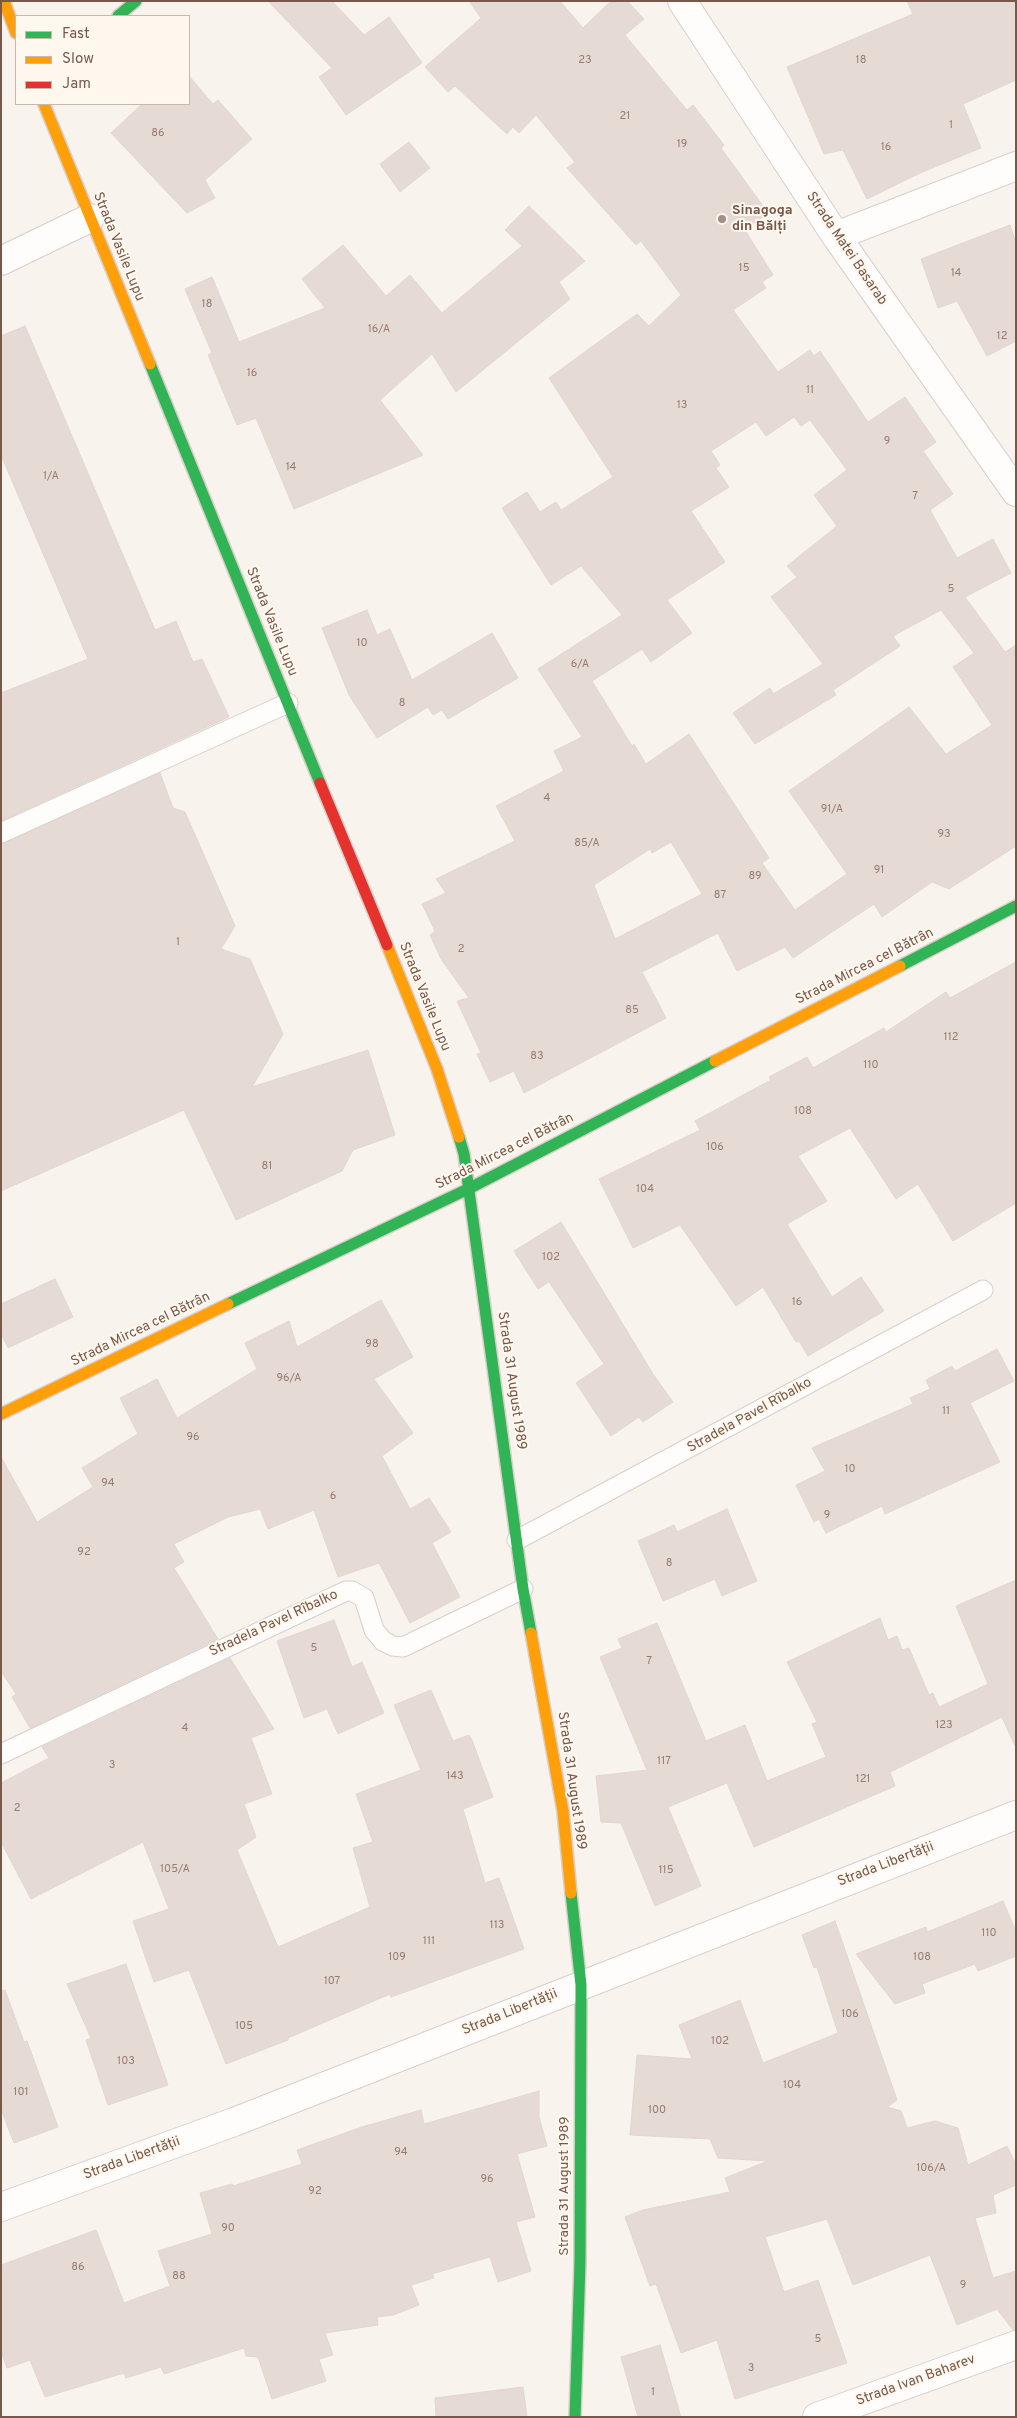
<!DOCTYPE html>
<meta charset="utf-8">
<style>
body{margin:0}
#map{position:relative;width:1017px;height:2418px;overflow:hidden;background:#f8f3ed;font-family:Overpass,sans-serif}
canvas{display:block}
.frame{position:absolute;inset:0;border:2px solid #78584b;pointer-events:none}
.legend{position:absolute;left:15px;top:15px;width:175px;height:90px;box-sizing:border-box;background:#fff8ef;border:1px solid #c9b8ad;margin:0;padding:6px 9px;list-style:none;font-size:15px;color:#78584b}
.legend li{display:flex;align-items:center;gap:10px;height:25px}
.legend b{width:25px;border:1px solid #c9b8ad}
</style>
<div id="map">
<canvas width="1017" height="2418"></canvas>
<div class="frame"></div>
<ul class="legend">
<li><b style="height:6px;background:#30b455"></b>Fast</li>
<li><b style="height:6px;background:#ff9f0a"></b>Slow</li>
<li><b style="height:6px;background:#e5322d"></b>Jam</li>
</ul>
</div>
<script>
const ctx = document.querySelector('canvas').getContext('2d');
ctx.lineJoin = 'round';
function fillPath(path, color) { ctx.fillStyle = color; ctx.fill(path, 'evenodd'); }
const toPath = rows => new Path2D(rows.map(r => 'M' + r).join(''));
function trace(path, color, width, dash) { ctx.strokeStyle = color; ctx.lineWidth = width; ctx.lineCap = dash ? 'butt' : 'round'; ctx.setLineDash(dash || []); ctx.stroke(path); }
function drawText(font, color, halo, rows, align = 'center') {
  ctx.font = font + ' Overpass,sans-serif'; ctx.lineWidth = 4; ctx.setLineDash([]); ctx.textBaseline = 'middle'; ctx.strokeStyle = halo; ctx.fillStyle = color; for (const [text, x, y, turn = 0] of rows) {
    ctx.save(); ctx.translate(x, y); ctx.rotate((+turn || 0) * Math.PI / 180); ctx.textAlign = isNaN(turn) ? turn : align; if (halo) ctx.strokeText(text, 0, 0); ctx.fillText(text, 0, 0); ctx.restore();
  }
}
const building = toPath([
 [268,1,332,1,364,35,389,17,422,63,346,115,319,77,332,68,268,1],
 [469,1,560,1,583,28,611,1,627,1,644,19,625,35,687,110,693,105,724,145,721,148,768,213,745,230,773,275,762,282,766,288,733,310,778,372,810,350,814,356,820,351,868,422,905,397,936,442,923,451,953,494,930,510,957,558,993,539,1011,573,965,597,1005,652,1016,645,1016,846,949,889,932,882,882,917,874,904,793,958,785,947,737,971,718,933,642,972,666,1018,524,1093,514,1071,490,1082,477,1054,481,1053,457,1001,469,998,441,959,430,935,435,931,422,904,446,893,436,879,515,841,496,806,564,771,554,751,582,737,538,669,622,615,581,566,551,585,502,508,527,492,540,512,556,502,561,510,613,477,549,378,637,314,649,326,681,295,641,241,636,245,567,168,575,162,536,115,519,133,513,127,507,134,455,86,448,92,425,67,481,18,469,1],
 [794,417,801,426,810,420,847,470,814,495,837,526,787,566,797,577,771,597,823,664,773,694,770,688,733,713,755,744,836,695,833,690,900,646,893,636,941,610,974,653,953,667,992,725,946,754,909,707,789,791,847,874,795,910,762,863,769,858,689,734,646,764,634,744,632,746,592,681,642,649,651,662,692,633,667,600,725,562,691,511,729,487,716,468,720,465,711,451,756,422,766,436,794,417],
 [671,842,702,894,615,939,594,885,650,849,652,853,671,842],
 [907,1,1016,1,1016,80,963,104,981,148,920,173,867,199,843,150,824,154,787,67,913,14,907,1],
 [189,76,213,104,218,100,252,139,205,180,215,198,187,213,111,133,142,104,189,104,189,76],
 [409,142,430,168,400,192,380,164,409,142],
 [529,206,585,261,559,282,570,299,456,392,432,354,380,400,423,455,294,509,256,418,237,425,208,355,212,353,185,289,212,277,239,342,325,308,302,279,343,245,386,296,410,275,442,313,522,246,505,230,529,206],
 [1010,225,1016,243,1016,341,987,356,957,301,938,308,921,259,1010,225],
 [25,326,155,630,176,621,193,662,202,659,229,717,1,821,1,693,88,659,1,455,1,336,25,326],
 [367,610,377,635,390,629,412,680,492,633,518,678,448,719,442,710,433,715,428,707,377,738,349,695,322,628,367,610],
 [160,773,173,808,185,812,235,926,221,949,250,959,283,1034,252,1087,368,1050,395,1135,353,1150,342,1171,236,1220,184,1110,1,1191,1,844,160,773],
 [1016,962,1016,1203,953,1241,918,1184,896,1199,850,1128,798,1156,827,1201,787,1224,832,1297,861,1277,884,1311,808,1356,799,1341,796,1342,763,1287,736,1306,680,1225,633,1248,599,1179,700,1130,695,1121,771,1080,769,1077,807,1057,813,1068,884,1028,886,1032,946,992,950,998,1016,962],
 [561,1222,653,1374,673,1402,643,1422,639,1417,611,1436,576,1383,604,1364,549,1282,538,1289,514,1251,561,1222],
 [55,1279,73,1317,8,1348,1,1333,1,1304,55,1279],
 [381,1300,413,1357,374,1379,413,1433,382,1456,410,1509,429,1498,451,1532,432,1543,460,1597,410,1623,379,1563,338,1577,314,1510,268,1529,260,1509,228,1517,174,1544,184,1562,174,1568,218,1639,30,1728,12,1697,16,1694,1,1671,1,1457,37,1522,93,1487,82,1468,138,1434,120,1398,157,1379,177,1418,257,1369,245,1343,289,1321,297,1347,381,1300],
 [997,1349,1014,1381,970,1403,1000,1462,885,1514,882,1506,826,1533,819,1519,814,1522,796,1485,825,1471,812,1448,913,1404,910,1398,930,1389,926,1380,952,1366,955,1371,997,1349],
 [727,1509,757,1581,722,1596,715,1579,663,1601,638,1541,674,1525,677,1532,727,1509],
 [1016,1580,1016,1748,1002,1717,890,1772,895,1786,754,1847,727,1783,668,1807,701,1886,655,1906,621,1823,601,1822,596,1776,647,1770,600,1657,622,1648,618,1639,657,1623,706,1741,745,1725,767,1781,826,1757,812,1724,817,1722,787,1662,880,1618,888,1640,897,1636,902,1650,909,1648,929,1695,933,1693,939,1707,988,1684,956,1606,1016,1580],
 [334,1620,352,1667,362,1662,384,1713,338,1734,327,1709,304,1718,277,1641,334,1620],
 [230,1658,274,1729,251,1738,272,1794,244,1804,256,1837,237,1850,278,1947,370,1907,353,1848,373,1842,356,1794,421,1770,394,1705,431,1690,453,1741,469,1735,472,1740,493,1797,463,1809,485,1883,499,1878,524,1949,391,1997,390,1994,288,2038,288,2040,226,2064,189,1970,154,1982,133,1921,169,1909,143,1842,31,1899,1,1842,1,1783,49,1758,42,1747,230,1658],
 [1003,1901,1016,1932,1016,1956,978,1971,975,1964,922,1984,925,1993,895,2004,856,1954,926,1927,927,1932,1003,1901],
 [835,1921,897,2100,887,2107,901,2111,907,2128,935,2121,958,2128,968,2165,1007,2146,1016,2165,1016,2185,993,2195,996,2213,975,2218,993,2278,1016,2271,1016,2330,1013,2330,997,2309,957,2325,930,2255,853,2285,827,2219,765,2237,784,2292,818,2280,847,2363,735,2399,717,2340,681,2353,656,2284,650,2286,625,2217,643,2210,730,2192,725,2178,768,2161,718,2158,710,2139,630,2135,637,2055,692,2059,679,2025,740,2000,763,2063,838,2033,817,1967,814,1968,802,1935,835,1921],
 [126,1964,168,2085,108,2105,86,2040,91,2038,67,1984,126,1964],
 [5,1990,24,2042,27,2041,58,2127,14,2143,1,2109,1,1991,5,1990],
 [539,2091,539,2117,547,2146,517,2154,535,2217,516,2222,531,2271,498,2282,490,2257,432,2274,434,2278,411,2285,419,2305,393,2315,377,2317,378,2325,325,2333,333,2355,319,2359,326,2381,272,2399,258,2357,246,2356,244,2348,164,2374,161,2367,126,2378,124,2373,45,2397,30,2360,7,2368,1,2351,1,2265,96,2230,124,2303,170,2286,158,2251,212,2234,200,2193,232,2184,233,2186,302,2164,297,2150,362,2127,421,2110,424,2124,539,2091],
 [660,2345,681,2417,638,2417,621,2357,660,2345],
 [523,2387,527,2417,436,2417,435,2398,523,2387]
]);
const lane = toPath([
 [1,833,288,703],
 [517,1540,983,1290],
 [1,1754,346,1591,352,1591,364,1598,374,1630,383,1641,393,1646,403,1647,523,1589]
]);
const street = toPath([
 [682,1,836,236,1016,492],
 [836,236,1016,166],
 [1,261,90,218],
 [1,2207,234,2122,1016,1815],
 [817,2417,1016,2345]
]);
const fast = toPath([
 [118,16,136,1],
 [150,364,320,783],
 [900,966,1016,906],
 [459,1137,464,1154,523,1589,531,1633],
 [228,1304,470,1188,715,1061],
 [571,1893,581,1985,580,2262,575,2417]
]);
const slow = toPath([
 [4,1,16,33],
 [44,104,150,364],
 [387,945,437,1069,459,1137],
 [715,1061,900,966],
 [1,1414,228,1304],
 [531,1633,563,1811,571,1893]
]);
const jam = toPath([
 [320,783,387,945]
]);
const markers = [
 [722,219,5,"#a58e84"]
];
const numberNames = [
 ["23",585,61],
 ["18",861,61],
 ["21",625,117],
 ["1",951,126],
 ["86",158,134],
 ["19",682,145],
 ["16",886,148],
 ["15",744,269],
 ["14",956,274],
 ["18",207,305],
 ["16/A",379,330],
 ["12",1002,337],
 ["16",252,374],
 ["11",810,391],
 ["13",682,406],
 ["9",887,442],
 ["14",291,468],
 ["1/A",51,477],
 ["7",915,497],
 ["5",951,590],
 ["10",362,644],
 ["6/A",580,665],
 ["8",402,704],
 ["4",547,799],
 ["91/A",832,810],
 ["93",944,835],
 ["85/A",587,844],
 ["91",879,871],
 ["89",755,877],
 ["87",720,896],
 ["1",178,943],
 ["2",461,950],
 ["85",632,1011],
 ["112",951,1038],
 ["83",537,1057],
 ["110",871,1066],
 ["108",803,1112],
 ["106",715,1148],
 ["81",267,1167],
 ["104",645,1190],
 ["102",551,1258],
 ["16",797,1303],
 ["98",372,1345],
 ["96/A",289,1379],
 ["11",946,1412],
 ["96",193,1438],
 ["10",850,1470],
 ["94",108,1484],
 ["6",333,1497],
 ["9",827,1516],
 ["92",84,1553],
 ["8",669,1564],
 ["5",314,1649],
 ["7",649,1662],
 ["123",944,1726],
 ["4",185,1729],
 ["117",664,1762],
 ["3",112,1766],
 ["143",455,1777],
 ["121",863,1780],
 ["2",17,1809],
 ["105/A",175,1870],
 ["115",666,1871],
 ["113",497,1926],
 ["110",989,1934],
 ["111",429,1942],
 ["109",397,1958],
 ["108",922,1958],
 ["107",332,1982],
 ["106",850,2015],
 ["105",244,2027],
 ["102",720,2042],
 ["103",126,2062],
 ["104",792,2086],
 ["101",21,2093],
 ["100",657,2111],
 ["94",401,2153],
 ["106/A",931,2169],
 ["96",487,2180],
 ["92",315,2192],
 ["90",228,2229],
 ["86",78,2268],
 ["88",179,2277],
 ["9",963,2286],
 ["5",818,2340],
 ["3",751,2369],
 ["1",653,2393]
];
const poiNames = [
 ["Sinagoga",732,211],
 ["din Bălți",732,227]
];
const streetNames = [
 ["Strada Vasile Lupu",118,247,68],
 ["Strada Matei Basarab",846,249,56],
 ["Strada Vasile Lupu",271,622,68],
 ["Strada Mircea cel Bătrân",865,967,-27],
 ["Strada Vasile Lupu",424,997,68],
 ["Strada Mircea cel Bătrân",505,1152,-27],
 ["Strada Mircea cel Bătrân",141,1330,-26],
 ["Strada 31 August 1989",511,1381,82],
 ["Stradela Pavel Rîbalko",750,1416,-29],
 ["Stradela Pavel Rîbalko",274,1624,-25],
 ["Strada 31 August 1989",571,1781,82],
 ["Strada Libertății",886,1865,-21],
 ["Strada Libertății",510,2013,-22],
 ["Strada Libertății",132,2159,-20],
 ["Strada 31 August 1989",565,2186,-90],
 ["Strada Ivan Baharev",916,2381,-20]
];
fillPath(building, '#e5dbd4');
trace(building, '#e1d6cf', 1);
trace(lane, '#d7cfca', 21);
trace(street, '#d7cfca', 30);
trace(fast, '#d8cfc9', 14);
trace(slow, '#d8cfc9', 14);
trace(jam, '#d8cfc9', 14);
trace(lane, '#fefdfc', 19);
trace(street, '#fefdfc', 28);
trace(fast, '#30b455', 11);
trace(slow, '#ff9f0a', 11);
trace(jam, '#e5322d', 11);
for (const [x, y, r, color] of markers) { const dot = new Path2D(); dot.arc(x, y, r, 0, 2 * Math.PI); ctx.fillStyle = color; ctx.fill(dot); trace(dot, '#fff8ef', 2); }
drawText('11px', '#957b70', null, numberNames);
drawText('bold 14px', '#78584b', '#fff8ef', poiNames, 'left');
drawText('14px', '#78584b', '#fff8ef', streetNames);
</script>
